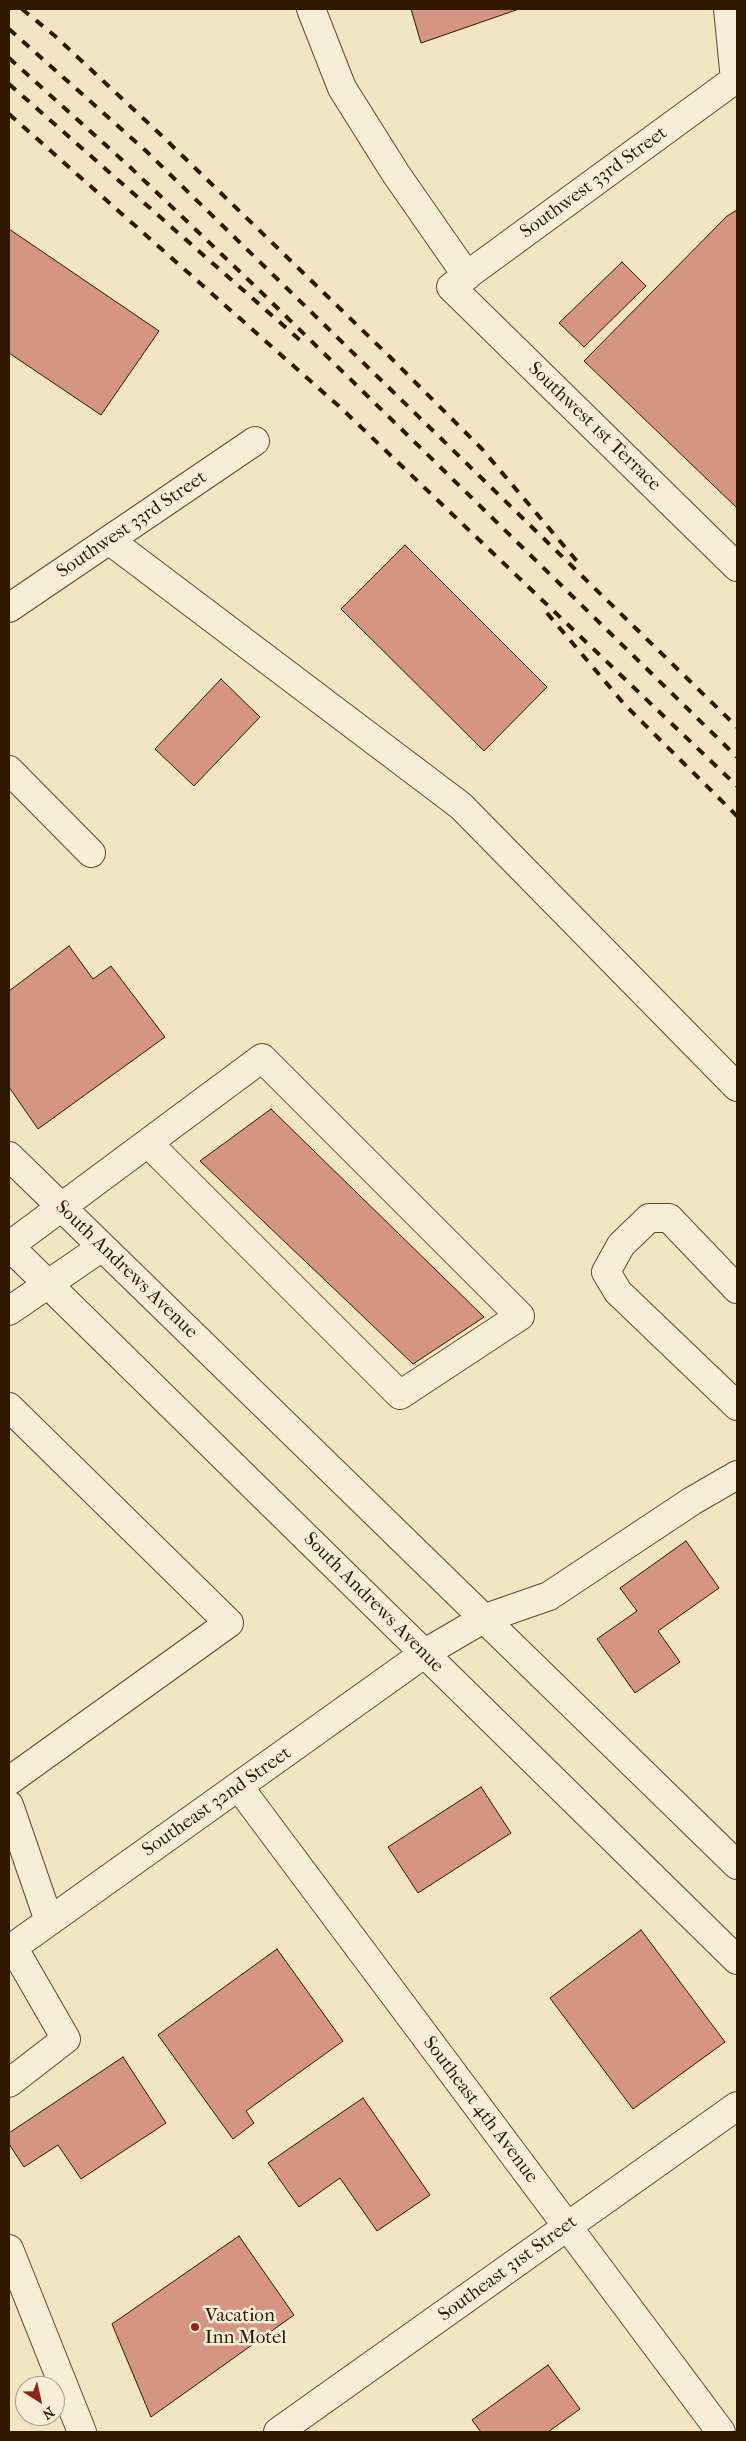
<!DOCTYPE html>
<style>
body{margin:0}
#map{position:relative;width:746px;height:2441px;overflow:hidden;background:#f1e5c2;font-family:"IM FELL French Canon",serif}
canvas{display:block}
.frame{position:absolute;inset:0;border:10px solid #2f1700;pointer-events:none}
.north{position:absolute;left:15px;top:2376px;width:50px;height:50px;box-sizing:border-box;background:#f6eed7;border:1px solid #a69881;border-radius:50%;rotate:145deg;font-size:14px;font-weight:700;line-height:20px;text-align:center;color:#2f1700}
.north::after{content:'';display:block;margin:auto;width:18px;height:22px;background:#8f2418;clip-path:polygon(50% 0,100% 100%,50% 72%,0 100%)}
</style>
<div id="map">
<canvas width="746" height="2441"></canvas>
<div class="frame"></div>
<div class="north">N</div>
</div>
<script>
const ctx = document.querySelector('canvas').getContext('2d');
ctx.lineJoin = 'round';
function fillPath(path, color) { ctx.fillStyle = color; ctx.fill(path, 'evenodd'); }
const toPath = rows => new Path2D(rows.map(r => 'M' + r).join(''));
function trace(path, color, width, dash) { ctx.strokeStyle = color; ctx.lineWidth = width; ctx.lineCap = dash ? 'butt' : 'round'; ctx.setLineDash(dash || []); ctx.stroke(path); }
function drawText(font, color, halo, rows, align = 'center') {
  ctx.font = font + ' "IM FELL French Canon",serif'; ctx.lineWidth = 5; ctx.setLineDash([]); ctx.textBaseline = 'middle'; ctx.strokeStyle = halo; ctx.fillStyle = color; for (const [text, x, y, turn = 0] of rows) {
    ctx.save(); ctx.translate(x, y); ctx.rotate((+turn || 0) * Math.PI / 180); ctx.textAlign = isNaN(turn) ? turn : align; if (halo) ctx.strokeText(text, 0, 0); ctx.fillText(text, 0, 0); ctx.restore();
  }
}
const building = toPath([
 [411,9,519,9,421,43,411,9],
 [737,210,737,508,584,361,727,216,737,210],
 [9,229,159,331,101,415,9,353,9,229],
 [622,262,646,286,584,347,559,323,622,262],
 [405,545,547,687,484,751,341,609,405,545],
 [221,679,260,717,194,786,155,749,221,679],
 [69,946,93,979,111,966,165,1037,38,1129,9,1087,9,991,69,946],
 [271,1109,484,1317,413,1364,200,1161,271,1109],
 [686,1541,719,1588,658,1631,680,1662,635,1693,597,1639,637,1611,620,1588,686,1541],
 [481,1787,511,1833,418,1893,388,1847,481,1787],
 [641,1930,725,2042,633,2109,550,1998,641,1930],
 [277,1949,343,2041,246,2111,254,2123,233,2139,158,2035,277,1949],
 [123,2057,166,2123,81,2179,58,2145,24,2167,9,2144,9,2133,123,2057],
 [363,2098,430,2195,377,2231,340,2178,299,2207,268,2163,363,2098],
 [239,2236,294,2315,151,2417,112,2324,239,2236],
 [548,2365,580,2409,548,2432,481,2432,472,2420,548,2365]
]);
const minor = toPath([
 [311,9,342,88,396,174,467,276],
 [728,9,735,80],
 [737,78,451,287,737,567],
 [109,540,461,806,737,1087],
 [9,608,255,441],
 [9,770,91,853],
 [9,1156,737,1865],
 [9,1246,262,1058,520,1316,400,1395,148,1143],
 [9,1246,737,1960],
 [737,1289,669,1218,649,1218,621,1245,606,1272,618,1292,737,1406],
 [9,1311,102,1247],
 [9,1407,229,1623,9,1781],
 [239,1787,721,2432],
 [9,1805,49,1921],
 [9,1950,425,1653,483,1619,549,1596,692,1501,737,1475],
 [9,2083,66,2039,13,1947],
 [9,2249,82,2432],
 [278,2432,737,2106]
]);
const rail = toPath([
 [22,9,55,36,161,135,390,357,482,449,581,566],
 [9,29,146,151,737,727],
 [9,58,130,167,258,289,737,757],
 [9,84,301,341],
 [9,114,341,408,737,786],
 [547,613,625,705,737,816]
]);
const markers = [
 [195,2327,5,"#8f2418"]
];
const streetNames = [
 ["Southwest 33rd Street",594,183,-36],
 ["Southwest 1st Terrace",594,427,44],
 ["Southwest 33rd Street",132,525,-34],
 ["South Andrews Avenue",126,1270,44],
 ["South Andrews Avenue",373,1603,45],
 ["Southeast 32nd Street",217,1802,-35],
 ["Southeast 4th Avenue",480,2110,53],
 ["Southeast 31st Street",508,2269,-36]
];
const poiNames = [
 ["Vacation",205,2316],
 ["Inn Motel",205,2338]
];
fillPath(building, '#d69580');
trace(building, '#2f1700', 1);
trace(minor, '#604a30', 30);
trace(minor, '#f6eed7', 28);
trace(rail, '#2f1700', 4, [9, 9]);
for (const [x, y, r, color] of markers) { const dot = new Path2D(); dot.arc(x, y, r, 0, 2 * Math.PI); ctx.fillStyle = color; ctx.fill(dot); trace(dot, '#f6eed7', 2); }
drawText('19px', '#2f1700', '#f6eed7', streetNames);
drawText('19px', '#2f1700', '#f6eed7', poiNames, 'left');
</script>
